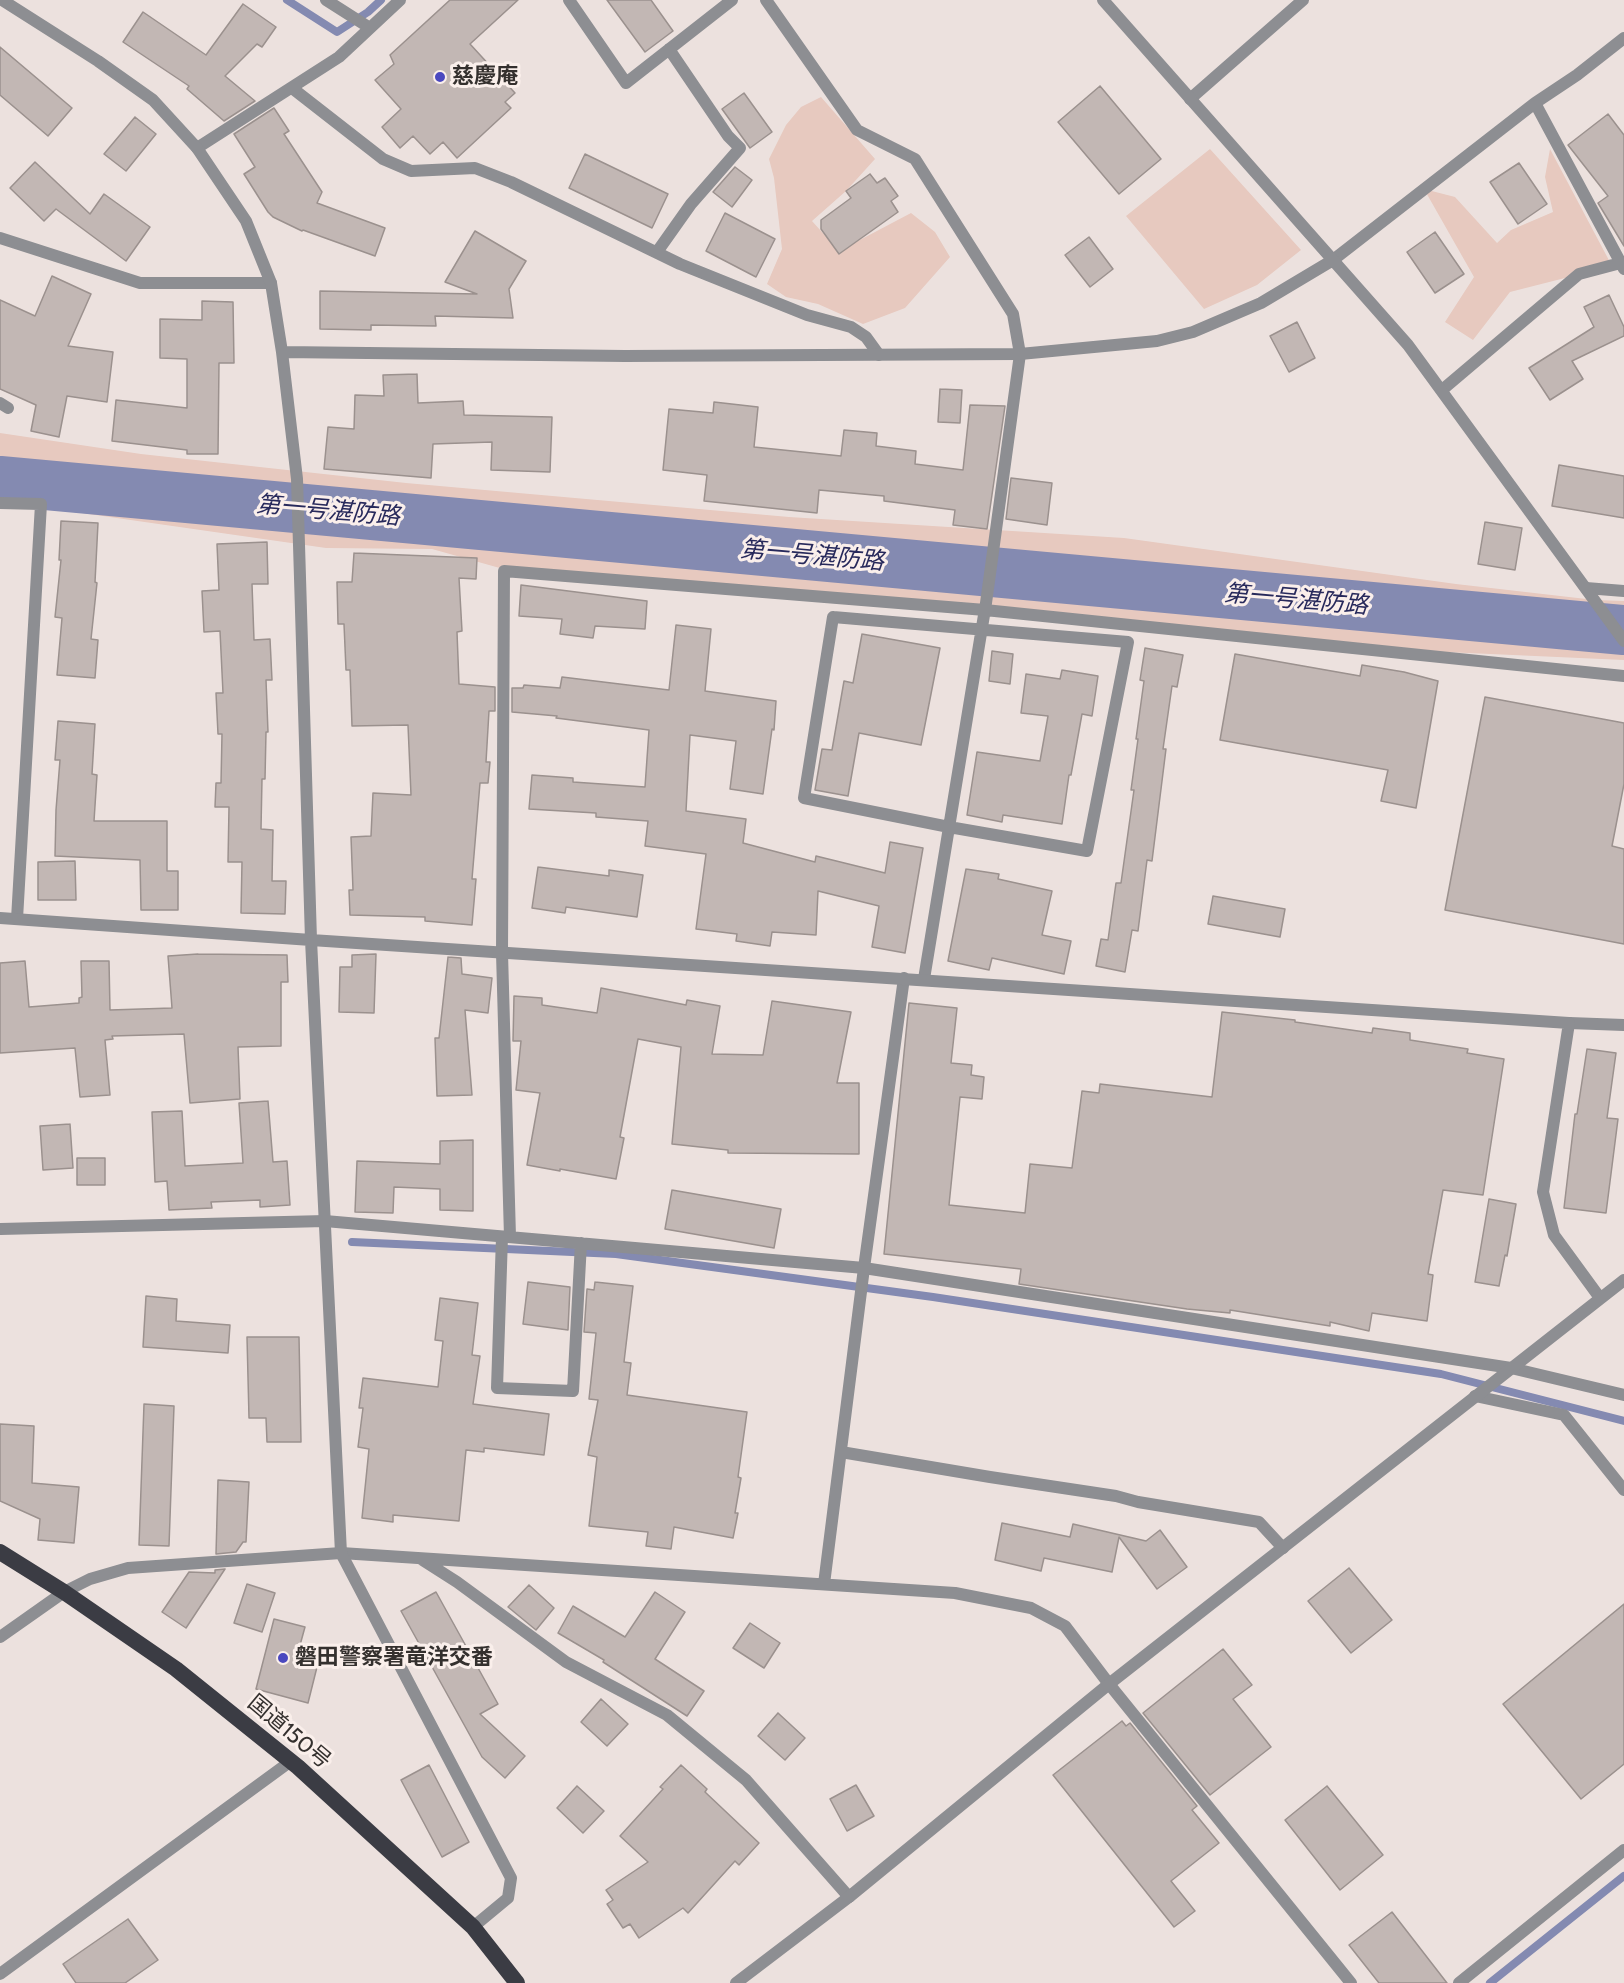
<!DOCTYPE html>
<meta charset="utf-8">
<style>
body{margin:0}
canvas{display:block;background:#ece1de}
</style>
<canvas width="1624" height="1983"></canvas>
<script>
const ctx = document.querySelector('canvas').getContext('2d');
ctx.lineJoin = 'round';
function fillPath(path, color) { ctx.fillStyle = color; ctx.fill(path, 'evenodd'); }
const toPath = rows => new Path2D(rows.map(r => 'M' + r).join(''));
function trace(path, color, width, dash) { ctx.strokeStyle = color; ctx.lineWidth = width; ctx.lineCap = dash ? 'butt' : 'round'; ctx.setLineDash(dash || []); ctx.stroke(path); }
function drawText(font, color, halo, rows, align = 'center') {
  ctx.font = font + ' Cabin,"Noto Sans JP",sans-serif'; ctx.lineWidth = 6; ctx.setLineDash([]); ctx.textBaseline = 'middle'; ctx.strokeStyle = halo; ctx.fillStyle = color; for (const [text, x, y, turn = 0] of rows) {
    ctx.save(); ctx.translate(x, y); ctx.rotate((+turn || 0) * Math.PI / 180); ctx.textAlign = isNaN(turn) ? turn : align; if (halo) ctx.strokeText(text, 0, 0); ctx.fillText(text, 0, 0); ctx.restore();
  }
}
const green = toPath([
 [821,97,875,159,846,191,812,221,839,251,911,213,935,232,950,257,905,308,863,324,818,304,786,297,767,284,782,249,774,178,769,159,786,125,801,107],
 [1210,149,1301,250,1257,285,1204,309,1126,216],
 [1550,149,1612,266,1510,292,1473,340,1445,322,1474,277,1424,189,1455,197,1497,243,1511,230,1553,212,1545,177],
 [0,433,141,454,406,483,789,517,1124,538,1456,584,1595,600,1624,601,1624,660,1357,648,514,572,432,549,326,548,19,504,0,504]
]);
const stream = toPath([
 [287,0,337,32,368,12,381,0],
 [352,1242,616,1254,933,1297,1441,1374,1624,1421],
 [1490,1983,1624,1876]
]);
const river = toPath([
 [0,481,1624,630]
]);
const building = toPath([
 [450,0,518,0,470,44,515,93,505,102,511,108,457,158,443,142,430,154,413,136,400,148,382,127,401,109,375,80,394,64,390,55,450,0],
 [607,0,651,0,673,31,645,52,607,0],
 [243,4,276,27,262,47,257,44,225,76,255,101,224,121,187,89,189,86,123,42,143,12,206,55,243,4],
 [0,47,72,108,48,136,0,95,0,47],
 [1100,86,1161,159,1119,194,1058,122,1100,86],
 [744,93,772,132,750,148,722,109,744,93],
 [274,108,289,131,284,134,322,192,317,203,385,228,375,256,303,230,302,231,273,217,268,212,244,174,255,167,234,134,274,108],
 [1608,114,1624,135,1624,246,1598,203,1608,196,1568,145,1608,114],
 [135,117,156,134,126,171,104,154,135,117],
 [585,154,668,194,652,228,569,188,585,154],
 [35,162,90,214,104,194,150,227,126,261,56,209,44,221,10,188,35,162],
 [1519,163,1547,204,1518,224,1490,182,1519,163],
 [735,167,752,180,732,207,713,192,735,167],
 [870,174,877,183,885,178,898,196,891,201,898,212,839,254,821,229,821,220,851,198,846,191,870,174],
 [725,213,775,239,756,277,706,251,725,213],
 [475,231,526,261,509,289,513,318,435,316,436,326,371,325,371,330,320,329,320,291,477,294,445,282,475,231],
 [1435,232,1464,274,1435,293,1407,252,1435,232],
 [1089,237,1113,269,1090,287,1065,255,1089,237],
 [52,276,91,294,68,346,113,352,107,402,67,396,59,437,31,431,36,405,0,389,0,300,35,316,52,276],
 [1609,295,1624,327,1624,336,1572,361,1583,379,1550,400,1529,368,1594,327,1584,307,1609,295],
 [202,301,233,302,234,363,219,363,218,454,187,454,187,450,112,441,116,400,187,408,187,359,160,358,160,319,202,320,202,301],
 [1297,322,1315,358,1289,372,1270,336,1297,322],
 [417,374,418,403,463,401,464,415,552,417,550,472,491,470,492,442,433,444,431,478,324,469,328,427,354,429,355,395,384,396,383,375,417,374],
 [940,389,962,390,960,423,938,422,940,389],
 [714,402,758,407,754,447,841,456,844,430,877,433,876,446,916,451,915,464,963,470,970,405,1005,406,987,529,953,525,955,510,884,501,884,496,819,490,817,513,704,501,707,475,663,470,669,409,713,413,714,402],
 [1559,465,1624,476,1624,518,1552,506,1559,465],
 [1011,478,1052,483,1047,525,1006,519,1011,478],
 [61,521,98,523,95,582,97,583,91,639,98,640,95,678,57,675,62,618,55,617,61,560,59,560,61,521],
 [1485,522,1522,528,1515,570,1478,564,1485,522],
 [267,542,268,584,252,584,254,640,270,639,272,680,266,680,268,732,266,732,265,779,262,779,261,829,273,830,272,881,286,881,285,914,241,913,242,862,228,862,229,807,215,807,216,783,221,783,222,734,218,734,216,693,223,693,220,631,204,632,202,591,219,590,217,544,267,542],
 [354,553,477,558,476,579,459,578,462,631,457,632,459,684,495,687,495,711,489,711,486,762,490,762,488,783,480,783,472,879,476,879,472,925,425,921,425,917,350,915,349,890,353,890,351,837,371,836,373,793,411,795,408,725,352,726,350,670,346,670,344,624,338,624,337,582,352,582,354,553],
 [521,585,647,601,645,629,595,626,593,638,560,634,562,619,519,616,521,585],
 [676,625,711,629,705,691,776,701,774,730,772,729,763,794,730,789,736,741,690,735,686,811,746,819,743,843,815,862,816,856,885,873,890,842,923,848,905,953,872,947,879,906,818,891,816,935,772,932,770,946,736,941,737,934,696,929,706,854,645,846,648,821,596,817,596,813,529,809,532,775,573,778,573,782,645,787,649,730,556,718,557,716,512,712,512,688,523,688,524,685,560,688,562,677,669,690,676,625],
 [862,634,940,648,921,745,859,733,848,796,815,790,822,749,832,750,844,681,853,683,862,634],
 [1145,648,1183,655,1177,687,1172,686,1163,749,1166,749,1152,861,1147,860,1138,931,1132,930,1125,972,1096,966,1101,939,1108,940,1116,883,1121,883,1134,790,1131,790,1138,739,1136,739,1144,681,1140,680,1145,648],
 [992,651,1013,654,1010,684,989,681,992,651],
 [1235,654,1360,676,1362,665,1404,672,1438,681,1416,808,1381,801,1388,770,1220,740,1235,654],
 [1062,670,1098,676,1092,716,1082,714,1071,775,1069,775,1062,824,1003,815,1002,822,967,815,977,752,1040,761,1048,716,1021,713,1026,674,1060,679,1062,670],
 [1485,697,1624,723,1624,784,1612,846,1624,849,1624,944,1445,910,1485,697],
 [58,721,95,724,92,774,97,775,94,821,167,821,167,871,178,871,178,910,141,910,140,860,55,856,56,810,60,760,55,760,58,721],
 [75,861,76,900,38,900,38,862,75,861],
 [538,867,609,876,609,870,643,875,637,917,566,907,565,913,532,908,538,867],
 [966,869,999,874,998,879,1052,891,1042,935,1071,941,1064,974,992,958,989,970,948,961,966,869],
 [1213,896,1285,909,1280,937,1208,924,1213,896],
 [198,954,287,955,288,982,281,982,281,1046,238,1047,240,1099,190,1103,184,1034,112,1036,113,1039,105,1040,110,1095,80,1097,75,1048,0,1053,0,963,25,961,29,1007,79,1003,79,998,82,997,81,961,109,961,110,1010,172,1008,168,956,198,954],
 [376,954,374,1013,339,1012,340,967,352,967,352,955,376,954],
 [448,957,461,958,462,974,492,978,488,1013,465,1010,472,1095,437,1096,435,1038,439,1038,448,957],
 [601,988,686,1005,687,1000,720,1006,712,1054,763,1055,772,1001,851,1012,837,1083,859,1083,859,1154,728,1153,728,1150,672,1144,681,1047,638,1039,620,1137,624,1138,616,1179,560,1169,560,1171,527,1165,540,1093,516,1090,521,1041,513,1041,514,996,542,998,542,1005,597,1013,601,988],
 [909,1003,957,1008,951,1063,972,1065,971,1075,984,1077,982,1099,960,1097,949,1205,1025,1213,1030,1164,1072,1168,1082,1091,1099,1093,1100,1084,1212,1097,1222,1012,1295,1020,1295,1022,1372,1033,1373,1028,1410,1033,1410,1040,1468,1049,1467,1053,1504,1059,1483,1195,1443,1190,1428,1274,1433,1275,1427,1321,1372,1313,1369,1331,1330,1322,1330,1326,1230,1310,1230,1313,1187,1309,1019,1284,1021,1269,884,1254,909,1003],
 [1587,1049,1616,1053,1607,1118,1618,1119,1606,1213,1564,1208,1575,1114,1577,1114,1587,1049],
 [268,1101,273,1162,287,1161,290,1205,260,1207,260,1200,211,1202,212,1208,169,1210,167,1181,155,1182,152,1112,182,1111,185,1166,243,1163,239,1103,268,1101],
 [70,1124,73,1168,43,1170,40,1126,70,1124],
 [473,1140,473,1211,440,1210,440,1189,394,1187,393,1213,355,1212,357,1161,440,1164,440,1141,473,1140],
 [77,1158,105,1158,105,1185,77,1185,77,1158],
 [672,1190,781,1209,774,1248,665,1229,672,1190],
 [1489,1199,1516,1204,1507,1256,1505,1255,1499,1286,1475,1282,1489,1199],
 [528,1282,570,1287,568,1330,523,1324,528,1282],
 [595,1282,633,1286,624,1362,631,1363,627,1395,747,1412,738,1477,741,1478,735,1513,738,1513,733,1538,674,1527,671,1549,646,1546,648,1532,589,1526,597,1457,588,1455,598,1400,589,1399,596,1333,584,1332,587,1289,594,1290,595,1282],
 [146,1296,177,1299,176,1321,230,1325,228,1353,143,1347,146,1296],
 [440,1298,478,1303,472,1355,480,1356,473,1404,549,1414,544,1455,484,1448,484,1452,466,1450,459,1521,393,1515,393,1522,362,1518,369,1449,358,1447,363,1408,359,1408,363,1378,438,1387,443,1341,435,1340,440,1298],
 [247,1337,299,1337,301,1442,267,1442,266,1418,249,1418,247,1337],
 [144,1404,174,1406,169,1546,139,1545,144,1404],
 [0,1424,34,1426,32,1483,79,1487,74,1543,38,1540,40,1519,0,1501,0,1424],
 [218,1480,249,1482,246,1542,243,1542,236,1552,216,1554,218,1480],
 [1002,1523,1070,1537,1073,1524,1146,1541,1160,1530,1187,1567,1157,1589,1119,1537,1112,1572,1044,1558,1041,1571,995,1560,1002,1523],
 [1349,1568,1392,1620,1351,1653,1308,1601,1349,1568],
 [225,1569,186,1628,162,1612,189,1572,215,1573,215,1570,225,1569],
 [247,1584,275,1593,262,1632,234,1623,247,1584],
 [529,1585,554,1608,536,1630,508,1607,529,1585],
 [436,1592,498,1704,480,1714,525,1756,505,1778,482,1757,401,1611,436,1592],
 [655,1592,685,1612,655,1659,704,1691,687,1716,603,1662,604,1660,558,1633,573,1606,625,1637,655,1592],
 [1624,1604,1624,1764,1581,1799,1503,1704,1624,1604],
 [274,1619,305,1627,297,1656,317,1667,308,1703,256,1689,274,1619],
 [750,1623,780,1643,764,1668,733,1648,750,1623],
 [1223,1649,1252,1685,1233,1699,1271,1747,1210,1795,1143,1713,1223,1649],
 [601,1699,628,1724,607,1746,581,1722,601,1699],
 [778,1713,805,1738,785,1760,758,1736,778,1713],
 [1122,1721,1126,1726,1130,1723,1197,1806,1192,1810,1219,1843,1171,1881,1195,1911,1174,1927,1053,1775,1122,1721],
 [429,1765,469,1842,442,1857,401,1780,429,1765],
 [681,1765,707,1789,705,1792,759,1843,739,1865,735,1861,688,1913,683,1908,639,1938,630,1924,623,1928,607,1904,613,1900,606,1890,648,1862,620,1836,663,1789,660,1787,681,1765],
 [856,1785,874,1816,847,1831,830,1799,856,1785],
 [577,1786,604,1811,583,1833,557,1808,577,1786],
 [1327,1786,1383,1855,1340,1890,1285,1820,1327,1786],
 [1392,1912,1447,1983,1379,1983,1349,1945,1392,1912],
 [128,1919,158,1960,125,1983,76,1983,63,1964,128,1919]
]);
const minor = toPath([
 [326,0,370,28],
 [569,0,626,83,732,0],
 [766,0,857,130,915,159,1013,314,1020,354,986,603,924,979],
 [292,88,383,159,411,171,475,168,511,182,680,264,807,315,851,327,866,337,879,355],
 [1190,99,1303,0],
 [1535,103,1624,269],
 [197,148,339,57,400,0],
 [0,238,140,283,271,283],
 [657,252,691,204,740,148,728,136,669,49],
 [1333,260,1535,103,1577,75,1624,38],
 [1442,390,1579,274,1624,262],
 [0,403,8,408],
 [0,503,41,504,17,919],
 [1586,588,1624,591],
 [833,617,1128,642,1087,851,949,827,804,798,833,617],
 [1569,1023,1624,1025],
 [0,1229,325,1221,864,1268,1511,1368,1624,1395],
 [502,1237,497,1388,573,1391,581,1243],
 [510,1237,502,953,504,571,985,610,1624,676],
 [1475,1396,1564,1415,1624,1490],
 [841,1452,990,1477,1116,1496,1138,1502,1259,1522,1283,1548],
 [421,1559,457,1582,566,1662,667,1715,746,1780,849,1897],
 [824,1584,864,1268,904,978],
 [0,1637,64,1592,90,1579,128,1568,341,1553,955,1593,1031,1608,1065,1626,1109,1684,1351,1983],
 [0,1974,291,1761],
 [1459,1983,1624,1850]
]);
const tertiary = toPath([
 [2,0,98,61,153,100,197,148,246,221,271,283,282,352,297,479,311,940,341,1553,511,1878,508,1898,473,1927],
 [1103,0,1408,345,1624,641],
 [282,352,625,356,1020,354,1157,341,1193,332,1261,303,1333,260],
 [0,918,311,940,1569,1023,1543,1192,1554,1235,1600,1298],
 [736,1983,849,1897,1109,1684,1624,1280]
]);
const trunk = toPath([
 [0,1552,64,1592,176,1669,298,1767,473,1927,517,1983]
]);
const markers = [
 [440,77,6,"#4a48bf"],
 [283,1658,6,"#4a48bf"]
];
const poiNames = [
 ["慈慶庵",452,77],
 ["磐田警察署竜洋交番",295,1658]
];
const streetNames = [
 ["国道150号",289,1732,40]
];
const waterNames = [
 ["第一号湛防路",328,511,5],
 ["第一号湛防路",812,556,5],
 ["第一号湛防路",1296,600,5]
];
fillPath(green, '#e7c9bf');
trace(stream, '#848ab1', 8);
trace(river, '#848ab1', 50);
fillPath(building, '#c2b7b4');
trace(building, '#9b918e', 1.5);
trace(minor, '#8d8e92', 12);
trace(tertiary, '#8d8e92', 12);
trace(trunk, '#3b3c44', 16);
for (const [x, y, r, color] of markers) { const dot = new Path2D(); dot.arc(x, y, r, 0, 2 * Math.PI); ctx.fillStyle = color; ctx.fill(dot); trace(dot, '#faefeb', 2); }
drawText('bold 22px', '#34302e', '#faefeb', poiNames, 'left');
drawText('22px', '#34302e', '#faefeb', streetNames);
drawText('italic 24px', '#27295b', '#faefeb', waterNames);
</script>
